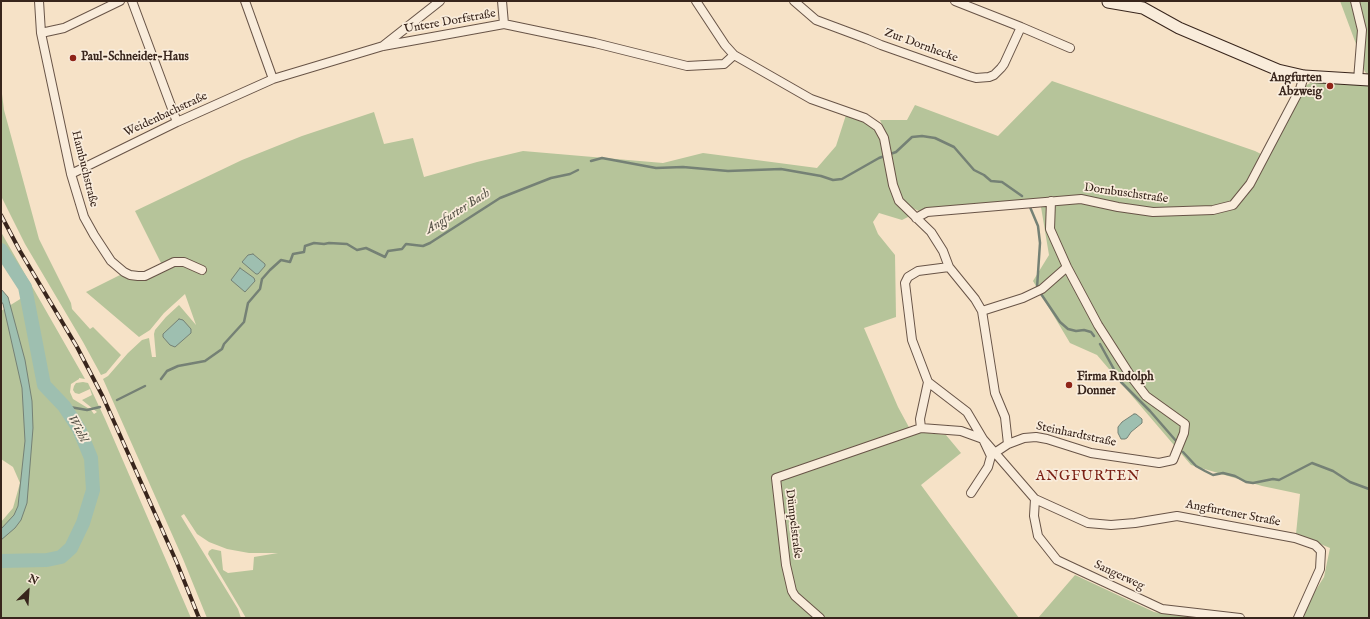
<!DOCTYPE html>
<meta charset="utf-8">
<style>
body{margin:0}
#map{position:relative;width:1370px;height:619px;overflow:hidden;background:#f6e2c7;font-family:"IM FELL English",serif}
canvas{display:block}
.frame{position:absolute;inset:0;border:2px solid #38251c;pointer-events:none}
.north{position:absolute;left:8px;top:571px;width:40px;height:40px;-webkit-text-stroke:3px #f9ecdb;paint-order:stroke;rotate:25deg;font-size:11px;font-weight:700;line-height:16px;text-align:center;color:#38251c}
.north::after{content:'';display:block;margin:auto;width:14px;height:18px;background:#38251c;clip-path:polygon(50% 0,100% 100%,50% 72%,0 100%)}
</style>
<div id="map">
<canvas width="1370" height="619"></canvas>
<div class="frame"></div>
<div class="north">N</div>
</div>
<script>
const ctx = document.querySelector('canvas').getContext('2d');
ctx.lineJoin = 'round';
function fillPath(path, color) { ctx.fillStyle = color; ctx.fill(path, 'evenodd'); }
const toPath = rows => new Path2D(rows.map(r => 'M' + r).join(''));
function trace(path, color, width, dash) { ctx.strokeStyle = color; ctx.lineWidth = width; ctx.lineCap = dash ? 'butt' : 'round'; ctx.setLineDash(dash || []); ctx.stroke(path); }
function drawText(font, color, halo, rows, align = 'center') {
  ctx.font = font + ' "IM FELL English",serif'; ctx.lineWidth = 3.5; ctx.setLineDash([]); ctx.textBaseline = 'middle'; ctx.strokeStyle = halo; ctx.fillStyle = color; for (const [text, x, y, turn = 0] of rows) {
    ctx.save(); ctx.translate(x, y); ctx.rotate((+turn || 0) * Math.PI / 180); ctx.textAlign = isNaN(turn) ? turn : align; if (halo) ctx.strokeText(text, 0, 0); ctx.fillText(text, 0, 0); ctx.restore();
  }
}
const green = toPath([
 [1340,1,1369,1,1369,75,1365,72,1363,67,1363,44,1356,44],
 [1052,81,1255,151,1261,154,1247,181,1224,212,1239,203,1249,192,1305,86,1312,82,1369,85,1369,618,1298,618,1324,577,1330,548,1296,534,1300,494,1262,486,1191,465,1097,355,1070,343,1033,281,1049,255,1040,201,919,211,910,207,903,200,898,191,887,135,880,120,907,120,915,105,998,136],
 [1,86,4,110,39,239,71,303,72,309,90,329,93,327,121,355,106,373,101,375,83,342,25,244,1,196],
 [374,112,384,144,413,138,424,177,477,162,523,151,663,163,703,153,817,168,836,146,846,115,865,120,874,127,881,140,883,157,890,180,910,216,902,220,879,213,873,222,878,234,895,255,896,317,864,328,898,407,911,431,946,435,961,453,921,485,1019,618,246,618,208,554,209,551,212,549,221,551,223,570,228,573,253,570,254,557,278,553,249,553,227,549,209,542,197,534,184,514,181,516,238,609,241,618,207,618,183,559,103,379,108,376,128,353,142,340,149,338,152,357,156,357,154,334,155,330,166,317,179,305,196,325,185,294,164,313,150,330,139,337,86,292,128,271,139,274,148,272,162,265,135,211,242,160,302,136],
 [1,232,85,379,79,378,79,379,71,384,70,392,73,399,91,410,94,414,97,412,82,400,92,395,90,389,79,394,75,393,73,390,74,386,76,383,83,382,88,383,105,419,191,618,1,618,1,522,13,508,20,483,13,467,1,459,1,311,25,296,1,261],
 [1075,575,1154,612,1173,615,1215,618,1038,618]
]);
const water = toPath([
 [253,254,265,264,265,266,258,274,256,274,242,262,248,255,253,254],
 [240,268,254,278,255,281,245,292,231,280,240,268],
 [1,289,8,297,25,360,32,401,33,428,27,503,21,520,15,528,1,540,1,529,14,515,18,506,25,441,22,388,3,304,1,301,1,289],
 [179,319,183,320,191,329,191,333,175,347,170,345,163,337,163,334,179,319],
 [1134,414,1136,414,1142,419,1142,423,1131,432,1127,438,1125,439,1121,439,1118,433,1118,427,1122,422,1134,414]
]);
const stream = toPath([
 [591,161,602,158,656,168,683,167,728,171,781,169,821,176,833,180,842,179,879,158,896,152,912,137,922,136,935,138,954,147,974,170,984,175,991,181,1002,182,1022,196],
 [1030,207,1038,226,1040,243,1037,288,1060,322,1068,329,1076,331,1084,330,1091,332,1094,336],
 [1100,344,1121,382,1150,411,1177,442],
 [161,379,167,371,178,366,205,361,222,349,224,344,244,322,248,303,260,289,262,279,270,270,281,260,290,262,293,254,304,252,305,246,314,243,324,244,329,243,347,244,357,250,366,248,385,257,388,251,402,249,406,244,423,246,430,243,500,198,551,178,570,174,578,170],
 [117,400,145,386],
 [64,406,87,410,100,407],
 [1183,452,1196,466,1205,471,1213,475,1223,473,1235,476,1246,482,1253,483,1273,479,1279,480,1312,463,1333,471,1350,482,1369,489]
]);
const river = toPath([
 [1,250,25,287,44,385,64,406,79,429,91,458,93,490,83,523,71,548,61,557,47,560,1,561]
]);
const minor = toPath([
 [39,1,41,33,71,174,84,217,94,235,111,261,124,272,130,275,138,276,145,276,174,262,184,262,202,270],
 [132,1,177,122],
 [245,1,273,79,383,46,504,24,595,43,687,66,724,64,734,55],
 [502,1,504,24],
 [696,1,725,45,734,55,811,99,865,118,878,127,884,138,893,185,899,201,931,232,943,251,949,267,975,299,982,311,995,393,1005,417,1008,444],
 [794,1,816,20,867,39,881,45,969,76,976,78,989,77,994,75,1001,68,1004,64,1021,27],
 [955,1,1021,27,1070,48],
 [1355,1,1362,30,1358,80],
 [41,33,64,28,120,1],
 [383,46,440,1],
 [71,174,177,122,273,79],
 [916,218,927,212,1081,199,1118,207,1153,212,1213,210,1233,205,1250,184,1300,89,1304,76],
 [949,267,918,271,908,277,905,283,912,340,928,382,967,412,983,439,1035,499,1088,523,1111,525,1135,523,1177,516,1295,538,1315,545,1321,551,1320,569,1298,618],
 [982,311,1023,298,1042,289,1067,267],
 [921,428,961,431,983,439,991,456,988,467,971,493],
 [996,452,1008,444,1024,438,1036,437,1047,439,1091,453,1159,463,1173,460,1184,433,1185,424,1146,396,1130,375,1098,325,1067,267,1050,229,1051,201],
 [1035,499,1034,516,1038,536,1057,560,1162,609,1240,618],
 [820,618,795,596,792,591,786,565,776,478,921,428,920,419,928,382]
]);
const secondary = toPath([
 [1108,2,1143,8,1179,28,1278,70,1304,76,1369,80]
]);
const rail = toPath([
 [1,215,20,251,77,347,103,397,177,563,199,618]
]);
const markers = [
 [73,58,4,"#8f2418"],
 [1330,86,4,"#8f2418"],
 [1069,385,4,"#8f2418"]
];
const streetNames = [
 ["Untere Dorfstraße",450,22,-10],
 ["Zur Dornhecke",921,46,20],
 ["Weidenbachstraße",166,115,-25],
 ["Hambuchstraße",84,169,76],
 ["Dornbuschstraße",1126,194,8],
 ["Steinhardtstraße",1076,435,12],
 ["Angfurtener Straße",1233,514,11],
 ["Dümpelstraße",793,524,83],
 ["Sangerweg",1119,576,25]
];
const poiNames = [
 ["Paul-Schneider-Haus",81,58],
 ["Angfurten",1322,79,"right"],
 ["Abzweig",1322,93,"right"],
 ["Firma Rudolph",1077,378],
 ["Donner",1077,392]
];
const waterNames = [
 ["Angfurter Bach",458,212,-32],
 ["Wiehl",77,429,62]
];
const quarterNames = [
 ["ANGFURTEN",1088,477]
];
fillPath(green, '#b6c49a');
fillPath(water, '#9ebfb0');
trace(water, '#758175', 1);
trace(stream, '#758175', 2.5);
trace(river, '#9ebfb0', 14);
trace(minor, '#685447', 10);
trace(secondary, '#38251c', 13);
trace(minor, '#f9ecdb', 8);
trace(secondary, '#f9ecdb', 11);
trace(rail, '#38251c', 4);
trace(rail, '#f9ecdb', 2.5, [8]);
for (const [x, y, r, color] of markers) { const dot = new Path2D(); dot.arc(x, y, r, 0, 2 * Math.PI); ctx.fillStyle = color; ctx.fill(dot); trace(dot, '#f9ecdb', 1.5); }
drawText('12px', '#38251c', '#f9ecdb', streetNames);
drawText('bold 12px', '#38251c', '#f9ecdb', poiNames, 'left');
drawText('italic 13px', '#575348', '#f9ecdb', waterNames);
ctx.letterSpacing = '1px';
drawText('14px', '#7a1f14', '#f9ecdb', quarterNames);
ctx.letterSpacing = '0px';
</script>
